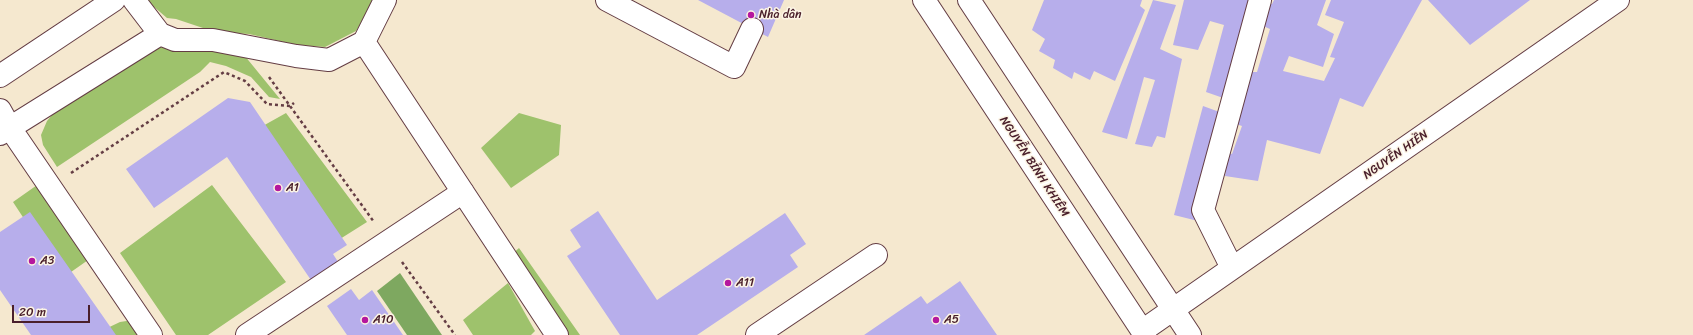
<!DOCTYPE html>
<meta charset="utf-8">
<style>
body{margin:0}
#map{position:relative;width:1693px;height:335px;overflow:hidden;background:#f5e8cf;font-family:Sriracha,sans-serif}
canvas{display:block}
.scale{position:absolute;left:12px;top:305px;width:78px;height:18px;box-sizing:border-box;border:2px solid #4a1f2b;border-top:0;padding-left:5px;font-size:12px;line-height:14px;white-space:nowrap;color:#4a1f2b;-webkit-text-stroke:3px #fcf5e5;paint-order:stroke}
</style>
<div id="map">
<canvas width="1693" height="335"></canvas>
<div class="scale">20 m</div>
</div>
<script>
const ctx = document.querySelector('canvas').getContext('2d');
ctx.lineJoin = 'round';
function fillPath(path, color) { ctx.fillStyle = color; ctx.fill(path, 'evenodd'); }
const toPath = rows => new Path2D(rows.map(r => 'M' + r).join(''));
function trace(path, color, width, dash) { ctx.strokeStyle = color; ctx.lineWidth = width; ctx.lineCap = dash ? 'butt' : 'round'; ctx.setLineDash(dash || []); ctx.stroke(path); }
function drawText(font, color, halo, rows, align = 'center') {
  ctx.font = font + ' Sriracha,sans-serif'; ctx.lineWidth = 3; ctx.setLineDash([]); ctx.textBaseline = 'middle'; ctx.strokeStyle = halo; ctx.fillStyle = color; for (const [text, x, y, turn = 0] of rows) {
    ctx.save(); ctx.translate(x, y); ctx.rotate((+turn || 0) * Math.PI / 180); ctx.textAlign = isNaN(turn) ? turn : align; if (halo) ctx.strokeText(text, 0, 0); ctx.fillText(text, 0, 0); ctx.restore();
  }
}
const green = toPath([
 [146,0,375,0,356,31,325,47,297,45,249,34,215,32,176,19,167,18],
 [175,34,240,50,280,99,269,97,251,77,226,66,210,62,200,72,57,167,43,145,41,135,47,121,56,110],
 [286,113,367,222,340,239,261,127],
 [519,113,561,125,559,155,511,188,481,148],
 [40,183,91,258,71,272,55,266,13,202],
 [212,185,286,282,208,335,176,335,120,253],
 [519,248,580,335,563,335,509,257],
 [508,283,535,331,531,335,473,335,463,320],
 [133,320,143,335,104,335,101,331,120,322]
]);
const forest = toPath([
 [400,273,442,335,407,335,377,291]
]);
const building = toPath([
 [698,0,784,0,768,37],
 [1044,0,1142,0,1140,6,1145,10,1115,81,1094,71,1090,80,1074,72,1072,79,1053,68,1055,60,1039,51,1045,39,1032,30],
 [1153,0,1176,5,1160,49,1182,59,1165,138,1157,136,1152,147,1135,144,1155,80,1144,77,1127,139,1102,132],
 [1184,0,1252,0,1229,100,1206,92,1224,25,1210,21,1198,50,1173,45],
 [1274,0,1326,0,1317,25,1334,34,1323,67,1289,56,1283,71,1324,81,1335,58,1330,57,1344,22,1325,15,1331,0,1422,0,1363,107,1340,98,1320,154,1267,140,1258,181,1225,176,1229,153,1232,154,1242,126,1236,124,1249,72,1257,72,1270,29,1263,26,1267,4,1272,4],
 [1428,0,1530,0,1470,45],
 [228,98,250,102,347,245,333,254,342,268,315,286,227,157,154,208,126,169],
 [1203,106,1225,114,1198,221,1174,215],
 [598,211,657,300,785,213,806,244,790,255,798,267,697,335,620,335,567,256,581,247,570,230],
 [30,212,116,335,31,335,0,290,0,232],
 [960,281,997,335,864,335,921,296,927,304],
 [351,289,359,300,372,290,403,335,347,335,327,306]
]);
const path = toPath([
 [269,77,374,222],
 [71,173,224,72,245,81,267,104,290,106,294,103],
 [402,262,455,335]
]);
const minor = toPath([
 [134,0,160,34,175,40,213,40,296,56,329,60,364,42,385,0],
 [607,0,734,67,752,29],
 [924,0,1145,335],
 [969,0,1190,335],
 [364,42,557,335],
 [0,76,114,0],
 [0,110,10,128,151,335],
 [0,134,160,34],
 [1232,268,1203,210,1260,0],
 [1142,331,1618,0],
 [247,335,463,192],
 [757,335,876,255]
]);
const markers = [
 [751,15,4,"#b5179e"],
 [278,188,4,"#b5179e"],
 [32,261,4,"#b5179e"],
 [728,283,4,"#b5179e"],
 [365,320,4,"#b5179e"],
 [936,320,4,"#b5179e"]
];
const poiNames = [
 ["Nhà dân",759,15],
 ["A1",286,188],
 ["A3",40,261],
 ["A11",736,283],
 ["A10",373,320],
 ["A5",944,320]
];
const streetNames = [
 ["NGUYỄN HIỀN",1396,155,-35],
 ["NGUYỄN BỈNH KHIÊM",1034,167,57]
];
fillPath(green, '#9ec26c');
fillPath(forest, '#7ea860');
fillPath(building, '#b7aeeb');
trace(minor, '#643d44', 24);
trace(path, '#643d44', 2.5, [3, 3]);
trace(minor, '#fff', 22);
for (const [x, y, r, color] of markers) { const dot = new Path2D(); dot.arc(x, y, r, 0, 2 * Math.PI); ctx.fillStyle = color; ctx.fill(dot); trace(dot, '#fcf5e5', 1.5); }
drawText('12px', '#4a1f2b', '#fcf5e5', poiNames, 'left');
drawText('12px', '#4a1f2b', '#fcf5e5', streetNames);
</script>
